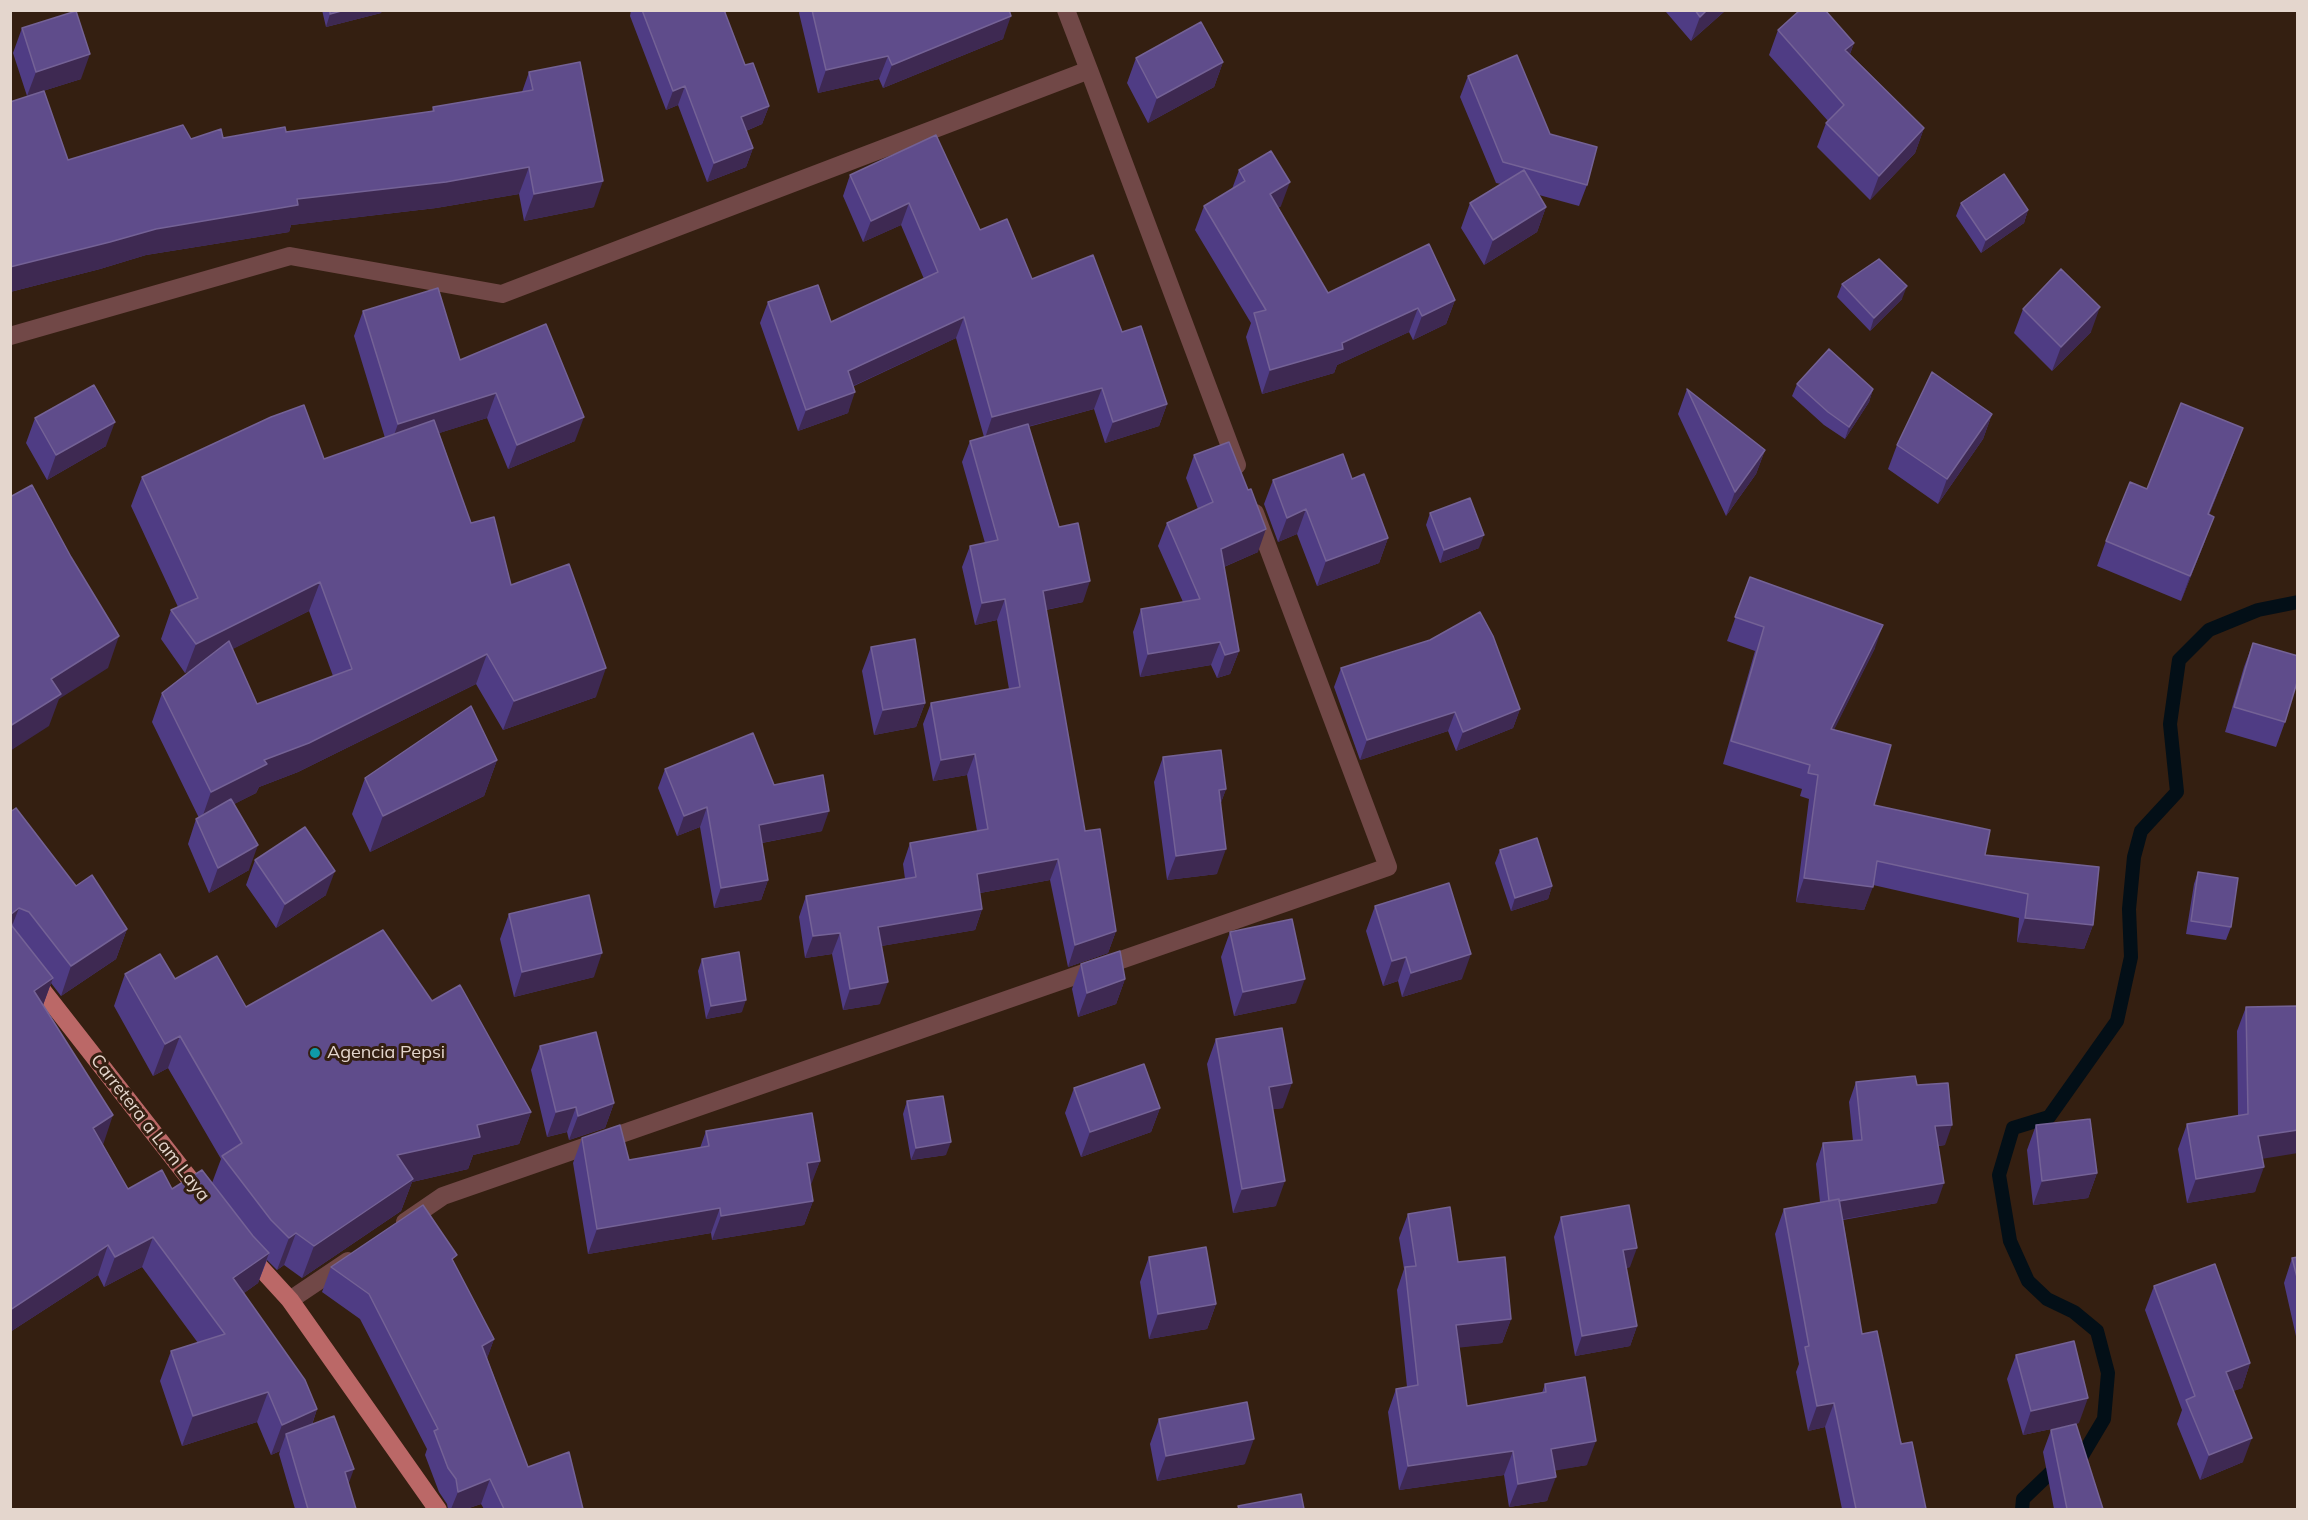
<!DOCTYPE html>
<style>
body{margin:0}
#map{position:relative;width:2308px;height:1520px;overflow:hidden;background:#341f11;font-family:Mulish,sans-serif}
canvas{display:block}
.frame{position:absolute;inset:0;border:12px solid #e4d6cd;pointer-events:none}
</style>
<div id="map">
<canvas width="2308" height="1520"></canvas>
<div class="frame"></div>
</div>
<script>
const ctx = document.querySelector('canvas').getContext('2d');
ctx.lineJoin = 'round';
const toPath = rows => new Path2D(rows.map(r => 'M' + r).join(''));
function trace(path, color, width, dash) { ctx.strokeStyle = color; ctx.lineWidth = width; ctx.lineCap = dash ? 'butt' : 'round'; ctx.setLineDash(dash || []); ctx.stroke(path); }
function fillPath(path, color) { ctx.fillStyle = color; ctx.fill(path, 'evenodd'); }
function drawText(font, color, halo, rows, align = 'center') {
  ctx.font = font + ' Mulish,sans-serif'; ctx.lineWidth = 6; ctx.setLineDash([]); ctx.textBaseline = 'middle'; ctx.strokeStyle = halo; ctx.fillStyle = color; for (const [text, x, y, turn = 0] of rows) {
    ctx.save(); ctx.translate(x, y); ctx.rotate((+turn || 0) * Math.PI / 180); ctx.textAlign = isNaN(turn) ? turn : align; if (halo) ctx.strokeText(text, 0, 0); ctx.fillText(text, 0, 0); ctx.restore();
  }
}
const stream = toPath([
 [2022,1510,2023,1499,2049,1474,2079,1461,2104,1419,2108,1373,2097,1331,2074,1312,2047,1299,2028,1281,2010,1241,1999,1175,2013,1128,2049,1117,2117,1021,2131,957,2129,909,2134,857,2141,831,2177,792,2170,724,2179,660,2209,630,2258,610,2298,602]
]);
const minor = toPath([
 [1089,70,1237,465],
 [10,336,290,256,502,294,1089,70,1066,10],
 [405,1222,443,1196,1388,867,1255,513],
 [290,1300,348,1261]
]);
const major = toPath([
 [10,949,203,1196],
 [247,1253,290,1300,438,1510]
]);
const wall = toPath([
 [322,10,382,10,381,13,326,27],
 [631,10,728,10,725,13,745,65,769,106,762,124,746,131,753,148,746,167,707,182,678,105,666,110,630,16],
 [800,10,1009,10,1003,39,883,88,879,79,818,93,799,13],
 [1667,10,1726,10,1691,41,1666,12],
 [22,28,81,79,27,96,13,53],
 [1778,30,1854,43,1850,54,1924,128,1915,153,1870,200,1817,147,1826,123,1828,121,1769,55],
 [1136,58,1223,62,1214,87,1148,123,1127,83],
 [529,72,594,207,524,221,519,194,436,208,291,225,289,232,146,255,100,269,10,292,10,102,68,160,191,139,223,138,286,132,432,112,433,107,522,92],
 [1468,76,1550,134,1587,185,1579,206,1539,195,1546,207,1537,232,1484,265,1461,228,1470,203,1501,184,1496,183,1460,97],
 [1239,170,1281,206,1278,208,1328,293,1455,300,1446,324,1413,340,1409,332,1337,365,1334,373,1262,394,1246,337,1251,323,1195,230,1204,206,1232,189],
 [850,175,980,230,1032,279,1122,332,1167,404,1159,426,1105,443,1094,409,1028,427,1083,602,1046,610,1085,831,1116,931,1108,953,1068,967,1050,880,980,893,982,909,975,930,881,946,880,1004,843,1010,832,954,805,958,799,917,806,896,905,879,903,864,910,843,977,831,967,775,933,781,923,724,931,703,1009,689,997,620,975,625,962,567,970,546,985,543,962,462,970,441,984,437,956,338,854,386,848,413,798,431,760,323,768,302,831,322,924,279,901,225,863,242,843,196],
 [1961,203,2028,210,2024,223,1981,253,1956,216],
 [1842,284,1902,299,1870,331,1837,297],
 [2023,309,2091,332,2052,371,2014,333],
 [363,311,460,360,575,441,508,469,487,418,439,433,471,523,511,585,596,697,503,730,476,684,298,772,259,787,256,793,234,804,249,870,209,893,188,844,196,819,199,818,152,722,162,693,192,670,185,673,161,639,171,610,178,607,131,506,142,477,324,459,385,438,354,336],
 [309,611,333,676,257,704,232,649],
 [1797,384,1873,389,1869,402,1845,439,1824,425,1792,396],
 [1687,389,1765,450,1756,474,1726,516,1678,414],
 [1992,414,1983,439,1938,504,1888,469,1897,445],
 [35,418,106,446,47,480,26,443],
 [2234,452,2209,515,2205,541,2181,601,2097,566,2106,541,2147,489],
 [1194,455,1258,552,1224,567,1239,651,1230,674,1217,678,1211,665,1140,677,1133,632,1141,609,1183,602,1158,546,1167,523,1198,509,1186,478],
 [1352,479,1388,538,1379,563,1317,586,1297,534,1278,542,1264,504,1273,480],
 [1430,513,1479,548,1440,563,1426,525],
 [1750,577,1875,648,1834,729,1874,805,1985,855,2093,925,2084,949,2017,942,2019,918,1873,885,1864,910,1796,902,1809,799,1800,796,1802,789,1723,764,1755,651,1727,641],
 [2253,643,2285,722,2276,747,2225,732,2244,667],
 [871,647,925,703,916,727,874,735,862,671],
 [1341,668,1520,709,1513,728,1456,751,1448,731,1360,760,1334,687],
 [1163,757,1226,789,1220,805,1217,874,1167,880,1154,782],
 [497,760,484,796,370,852,352,814,365,778],
 [665,769,774,785,822,831,762,843,768,880,761,900,714,908,700,827,677,836,658,788],
 [10,812,76,886,127,929,116,959,61,996,51,983,43,1005,103,1145,128,1189,172,1189,212,1183,221,1159,168,1068,153,1076,114,1006,125,974,175,979,246,1007,432,1001,531,1112,519,1144,473,1155,468,1169,412,1182,401,1211,302,1278,284,1265,277,1270,267,1260,258,1283,244,1293,317,1409,312,1425,348,1484,356,1509,295,1509,279,1454,280,1451,271,1455,257,1422,182,1446,160,1381,171,1351,198,1343,142,1267,104,1287,98,1275,10,1332],
 [1500,850,1552,886,1548,899,1511,911,1495,863],
 [255,860,326,895,276,928,246,885],
 [2198,872,2231,927,2226,940,2186,934,2194,884],
 [1375,906,1462,979,1402,997,1398,981,1383,986,1366,931],
 [509,914,594,977,514,997,500,939],
 [1230,932,1296,1003,1234,1016,1221,957],
 [702,959,742,1012,706,1019,698,971],
 [1081,964,1125,979,1116,1004,1078,1017,1072,989],
 [2246,1007,2262,1159,2255,1192,2187,1203,2178,1149,2187,1124,2238,1116,2237,1031],
 [1216,1039,1283,1108,1273,1109,1276,1206,1233,1213,1207,1064],
 [540,1046,614,1103,605,1128,569,1140,567,1132,547,1137,531,1070],
 [1856,1082,1917,1085,1945,1145,1938,1146,1937,1203,1843,1220,1862,1334,1926,1509,1842,1509,1825,1427,1808,1431,1796,1372,1799,1364,1775,1234,1784,1209,1820,1202,1816,1164,1823,1143,1853,1141,1849,1102],
 [1074,1088,1160,1108,1151,1132,1081,1157,1065,1113],
 [907,1101,946,1155,911,1160,903,1114],
 [2036,1125,2097,1173,2088,1198,2033,1205,2027,1150],
 [706,1131,820,1161,810,1185,813,1201,804,1225,712,1240,711,1233,588,1254,573,1163,582,1138,629,1160,700,1148],
 [1408,1214,1458,1262,1511,1319,1502,1343,1459,1347,1467,1406,1542,1393,1545,1384,1587,1465,1555,1470,1547,1501,1509,1507,1504,1475,1399,1490,1388,1412,1396,1389,1407,1387,1397,1290,1404,1269,1399,1238],
 [1561,1217,1630,1267,1626,1268,1637,1326,1630,1346,1575,1356,1554,1237],
 [1149,1257,1216,1304,1207,1329,1149,1339,1140,1282],
 [2298,1257,2298,1345,2284,1283,2292,1258],
 [454,1263,494,1339,487,1358,528,1467,583,1509,484,1509,481,1504,466,1509,448,1509,447,1504,439,1492,425,1455,427,1449,360,1319,322,1292,331,1267],
 [2154,1286,2250,1363,2242,1388,2233,1391,2243,1462,2200,1480,2177,1424,2182,1410,2145,1310],
 [2016,1355,2079,1423,2023,1435,2007,1379],
 [1159,1419,1245,1464,1157,1481,1150,1444],
 [2051,1430,2103,1509,2054,1509,2043,1452]
]);
const shadedWall = toPath([
 [345,10,382,10,381,13,326,27,330,14],
 [1707,10,1726,10,1691,41,1700,17],
 [1011,16,1003,39,883,88,892,65],
 [1854,43,1845,67,1845,50],
 [90,54,81,79,27,96,36,72],
 [888,56,879,79,818,93,826,70],
 [1223,62,1214,87,1148,123,1157,98],
 [685,86,678,105,666,110,673,91],
 [769,106,762,124,734,136,741,117],
 [1924,128,1915,153,1870,200,1879,176],
 [753,148,746,167,707,182,714,163],
 [529,167,519,194,436,208,291,225,289,232,146,255,100,269,10,292,10,267,156,229,297,199],
 [603,181,594,207,524,221,534,194],
 [1290,182,1281,206,1262,218,1270,194],
 [909,203,901,225,863,242,871,221],
 [1546,207,1537,232,1484,265,1493,240],
 [2028,210,2024,223,1981,253,1986,240],
 [1907,286,1902,299,1870,331,1874,318],
 [1455,300,1446,324,1413,340,1422,316],
 [2100,307,2091,332,2052,371,2061,347],
 [1418,308,1409,332,1337,365,1334,373,1262,394,1270,370,1342,343],
 [964,317,956,338,840,392,848,371],
 [1102,388,1094,409,985,438,992,417],
 [1873,389,1869,402,1845,439,1849,427],
 [855,392,848,413,798,431,806,410],
 [496,393,487,418,389,449,398,424],
 [1167,404,1159,426,1105,443,1113,422],
 [1992,414,1983,439,1938,504,1947,479],
 [584,417,575,441,508,469,517,445],
 [115,422,106,446,47,480,56,455],
 [2243,428,2234,452,2199,539,2208,514],
 [1765,450,1756,474,1726,516,1735,492],
 [1306,509,1297,534,1278,542,1287,518],
 [2214,517,2205,541,2181,601,2190,576],
 [1266,529,1258,552,1212,572,1221,549],
 [1484,535,1479,548,1440,563,1444,550],
 [1388,538,1379,563,1317,586,1326,561],
 [1090,581,1083,602,1035,612,1043,591],
 [320,582,309,611,185,673,196,644],
 [1005,599,997,620,975,625,982,603],
 [1883,625,1875,648,1823,752,1831,729],
 [119,636,108,668,59,699,49,726,10,751,10,726,51,679],
 [1220,642,1211,665,1140,677,1148,654],
 [1239,651,1230,674,1217,678,1225,655],
 [487,654,476,684,298,772,259,787,256,793,201,821,211,792,264,760],
 [606,668,596,697,503,730,514,701],
 [925,703,916,727,874,735,883,710],
 [1520,709,1513,728,1456,751,1463,732],
 [1455,712,1448,731,1360,760,1367,740],
 [975,754,967,775,933,781,941,760],
 [497,760,484,796,370,852,383,816],
 [1226,789,1217,813,1219,790],
 [707,807,700,827,677,836,684,816],
 [829,811,822,831,751,845,759,825],
 [258,845,249,870,209,893,218,868],
 [1226,849,1217,874,1167,880,1176,856],
 [1058,859,1050,880,969,895,977,874],
 [335,871,326,895,276,928,285,904],
 [1804,878,1873,887,1864,910,1796,902],
 [768,880,761,900,714,908,721,888],
 [1552,886,1548,899,1511,911,1515,898],
 [19,908,10,931,10,915],
 [982,909,975,930,870,948,878,927],
 [2025,918,2093,925,2084,949,2017,942],
 [127,929,116,959,61,996,71,966],
 [1116,931,1108,953,1068,967,1075,945],
 [840,933,832,954,805,958,813,936],
 [602,953,594,977,514,997,522,972],
 [1471,954,1462,979,1402,997,1411,973],
 [1406,957,1398,981,1383,986,1392,961],
 [53,978,42,1008,34,991],
 [1125,979,1116,1004,1078,1017,1087,993],
 [1305,979,1296,1003,1234,1016,1243,992],
 [888,982,880,1004,843,1010,850,989],
 [746,1000,742,1012,706,1019,711,1006],
 [180,1036,168,1068,153,1076,165,1044],
 [1292,1083,1283,1108,1260,1111,1269,1087],
 [614,1103,605,1128,569,1140,578,1116],
 [576,1107,567,1132,547,1137,556,1112],
 [1160,1108,1151,1132,1081,1157,1090,1132],
 [531,1112,519,1144,473,1155,468,1169,412,1182,401,1211,302,1278,314,1246,397,1155,477,1125],
 [113,1115,103,1145,93,1128],
 [1952,1125,1945,1145,1928,1147,1935,1126],
 [2298,1130,2298,1153,2249,1161,2258,1136],
 [951,1142,946,1155,911,1160,916,1148],
 [820,1161,811,1185,798,1187,807,1163],
 [2264,1167,2255,1192,2187,1203,2196,1179],
 [2097,1173,2088,1198,2033,1205,2042,1181],
 [1285,1181,1276,1206,1233,1213,1242,1189],
 [1944,1183,1937,1203,1822,1223,1830,1203],
 [813,1201,804,1225,712,1240,721,1216],
 [720,1208,711,1233,588,1254,597,1229],
 [296,1233,284,1265,277,1270,289,1238],
 [153,1237,142,1267,104,1287,115,1257],
 [108,1245,98,1275,10,1332,10,1310],
 [1637,1248,1630,1267,1616,1270,1623,1250],
 [269,1253,258,1283,223,1308,233,1278],
 [1216,1304,1207,1329,1149,1339,1158,1314],
 [1511,1319,1502,1343,1447,1349,1456,1325],
 [1637,1326,1630,1346,1575,1356,1582,1336],
 [494,1339,485,1364,482,1346],
 [2250,1363,2242,1388,2217,1397,2226,1372],
 [268,1392,257,1422,182,1446,193,1416],
 [2088,1398,2079,1423,2023,1435,2031,1411],
 [1834,1403,1825,1427,1808,1431,1817,1406],
 [317,1409,307,1439,286,1434,280,1451,271,1455,282,1425],
 [2252,1438,2243,1462,2200,1480,2209,1455],
 [1254,1439,1245,1464,1157,1481,1166,1456],
 [1596,1441,1587,1465,1542,1473,1551,1449],
 [1513,1451,1504,1475,1399,1490,1408,1466],
 [354,1469,347,1488,345,1472],
 [1556,1477,1547,1501,1509,1507,1518,1484],
 [490,1479,481,1504,466,1509,451,1509,458,1492]
]);
const building = toPath([
 [330,10,345,10,330,14,330,10],
 [642,10,724,10,745,65,753,63,769,106,741,117,753,148,714,163,685,86,673,91,642,10],
 [812,10,1009,10,1011,16,892,65,888,56,826,70,812,10],
 [1695,10,1707,10,1700,17,1695,10],
 [1800,10,1825,10,1854,43,1845,50,1924,128,1879,176,1826,123,1844,105,1778,30,1800,10],
 [76,11,90,54,36,72,22,28,76,11],
 [1201,22,1223,62,1157,98,1136,58,1201,22],
 [1517,55,1550,134,1597,147,1587,185,1503,162,1468,76,1517,55],
 [580,62,603,181,534,194,529,167,446,182,297,199,298,205,156,229,110,242,10,267,10,102,44,91,68,160,183,125,191,139,221,129,223,138,285,127,286,132,434,111,433,107,533,90,529,72,580,62],
 [936,135,980,230,1007,219,1032,279,1093,255,1122,332,1141,326,1167,404,1113,422,1102,388,992,417,964,317,848,371,855,392,806,410,768,302,818,285,831,322,938,272,909,203,871,221,850,175,936,135],
 [1271,151,1290,182,1270,194,1328,293,1429,244,1455,300,1422,316,1418,308,1342,343,1343,349,1270,370,1254,313,1266,310,1204,206,1245,181,1239,170,1271,151],
 [1524,170,1546,207,1493,240,1470,203,1524,170],
 [2004,174,2028,210,1986,240,1961,203,2004,174],
 [1879,259,1907,286,1874,318,1842,284,1879,259],
 [2061,269,2100,307,2061,347,2023,309,2061,269],
 [438,288,460,360,546,324,584,417,517,445,496,393,398,424,363,311,438,288],
 [1829,349,1873,389,1849,427,1828,412,1797,384,1829,349],
 [1932,372,1992,414,1947,479,1897,445,1932,372],
 [94,385,115,422,56,455,35,418,94,385],
 [1687,389,1765,450,1735,492,1687,389],
 [2181,403,2243,428,2208,514,2214,517,2190,576,2106,541,2130,482,2147,489,2181,403],
 [304,405,324,459,434,420,471,523,494,517,511,585,569,564,606,668,514,701,487,654,309,743,264,760,267,764,211,792,162,693,229,641,257,704,352,669,320,582,196,644,171,610,198,598,142,477,271,417,304,405],
 [1028,424,1059,527,1078,523,1090,581,1043,591,1085,831,1100,829,1116,931,1075,945,1058,859,977,874,982,909,878,927,888,982,850,989,840,933,813,936,806,896,916,877,910,843,988,829,975,754,941,760,931,703,1020,687,1005,599,982,603,970,546,998,540,970,441,1028,424],
 [1229,442,1248,490,1251,489,1266,529,1221,549,1239,651,1225,655,1220,642,1148,654,1141,609,1200,599,1167,523,1213,502,1194,455,1229,442],
 [1343,454,1352,479,1364,474,1388,538,1326,561,1306,509,1287,518,1273,480,1343,454],
 [32,485,71,557,119,636,51,679,61,694,10,726,10,497,32,485],
 [1470,498,1484,535,1444,550,1430,513,1470,498],
 [1750,577,1883,625,1831,729,1891,745,1874,805,1990,830,1985,855,2099,867,2093,925,2025,918,2028,894,1877,861,1873,887,1804,878,1818,775,1808,773,1810,765,1731,741,1764,627,1735,617,1750,577],
 [1480,612,1493,636,1520,709,1463,732,1455,712,1367,740,1341,668,1430,640,1480,612],
 [915,639,925,703,883,710,871,647,915,639],
 [2253,643,2298,656,2298,679,2285,722,2234,707,2253,643],
 [471,706,497,760,383,816,365,778,471,706],
 [753,733,774,785,823,775,829,811,759,825,768,880,721,888,707,807,684,816,665,769,753,733],
 [1221,750,1226,789,1219,790,1226,849,1176,856,1163,757,1221,750],
 [231,799,258,845,218,868,196,819,231,799],
 [16,808,76,886,92,875,127,929,71,966,29,912,19,908,10,915,10,812,16,808],
 [305,827,335,871,285,904,255,860,305,827],
 [1537,838,1552,886,1515,898,1500,850,1537,838],
 [2198,872,2238,878,2231,927,2191,921,2198,872],
 [1449,883,1471,954,1411,973,1406,957,1392,961,1375,906,1449,883],
 [589,895,602,953,522,972,509,914,589,895],
 [10,917,12,926,53,978,34,991,113,1115,93,1128,128,1189,162,1170,172,1189,202,1170,253,1236,269,1253,233,1278,305,1380,317,1409,282,1425,268,1392,193,1416,171,1351,225,1334,153,1237,115,1257,108,1245,10,1310,10,917],
 [1292,919,1305,979,1243,992,1230,932,1292,919],
 [383,930,432,1001,460,985,531,1112,477,1125,480,1137,397,1155,413,1179,314,1246,296,1233,289,1238,271,1220,222,1156,242,1143,180,1036,165,1044,125,974,160,954,175,979,217,956,246,1007,383,930],
 [1120,951,1125,979,1087,993,1081,964,1120,951],
 [739,952,746,1000,711,1006,702,959,739,952],
 [2298,1006,2298,1130,2258,1136,2264,1167,2196,1179,2187,1124,2248,1114,2246,1007,2298,1006],
 [1282,1028,1292,1083,1269,1087,1285,1181,1242,1189,1216,1039,1282,1028],
 [596,1032,614,1103,578,1116,576,1107,556,1112,540,1046,596,1032],
 [1144,1064,1160,1108,1090,1132,1074,1088,1144,1064],
 [1915,1076,1917,1085,1948,1083,1952,1125,1935,1126,1944,1183,1839,1201,1839,1199,1829,1201,1823,1143,1862,1140,1856,1082,1915,1076],
 [943,1096,951,1142,916,1148,907,1101,943,1096],
 [812,1113,820,1161,807,1163,813,1201,721,1216,720,1208,597,1229,582,1138,620,1125,629,1160,709,1146,706,1131,812,1113],
 [2090,1119,2097,1173,2042,1181,2036,1125,2090,1119],
 [1839,1199,1862,1334,1877,1331,1901,1444,1912,1442,1926,1509,1856,1509,1834,1403,1817,1406,1805,1347,1809,1346,1784,1209,1839,1199],
 [423,1205,457,1255,452,1259,494,1339,482,1346,528,1467,569,1452,583,1509,504,1509,490,1479,458,1492,456,1479,448,1468,434,1431,438,1429,369,1294,331,1267,423,1205],
 [1629,1205,1637,1248,1623,1250,1637,1326,1582,1336,1561,1217,1629,1205],
 [1450,1207,1458,1262,1505,1257,1511,1319,1456,1325,1467,1406,1546,1392,1545,1384,1585,1377,1596,1441,1551,1449,1556,1477,1518,1484,1513,1451,1408,1466,1396,1389,1418,1385,1405,1267,1416,1266,1408,1214,1450,1207],
 [1206,1247,1216,1304,1158,1314,1149,1257,1206,1247],
 [2298,1257,2298,1281,2292,1258,2298,1257],
 [2215,1264,2250,1363,2226,1372,2252,1438,2209,1455,2186,1400,2195,1396,2154,1286,2215,1264],
 [2074,1341,2088,1398,2031,1411,2016,1355,2074,1341],
 [1247,1402,1254,1439,1166,1456,1159,1419,1247,1402],
 [334,1416,354,1469,345,1472,356,1509,308,1509,286,1434,334,1416],
 [2076,1424,2103,1509,2067,1509,2051,1430,2076,1424],
 [1301,1494,1304,1509,1239,1509,1238,1506,1301,1494]
]);
const markers = [
 [315,1053,6,"#0f9aa8"]
];
const poiNames = [
 ["Agencia Pepsi",327,1053]
];
const streetNames = [
 ["Carretera a Lam Laya",150,1128,52]
];
trace(stream, '#030f17', 14);
trace(minor, '#714847', 18);
trace(major, '#bb6867', 18);
fillPath(wall, '#4f3c84');
fillPath(shadedWall, '#3e2952');
fillPath(building, '#5f4c8b');
trace(building, '#746296', 1.5);
for (const [x, y, r, color] of markers) { const dot = new Path2D(); dot.arc(x, y, r, 0, 2 * Math.PI); ctx.fillStyle = color; ctx.fill(dot); trace(dot, '#341f11', 2); }
drawText('18px', '#e4d6cd', '#341f11', poiNames, 'left');
drawText('18px', '#e4d6cd', '#341f11', streetNames);
</script>
